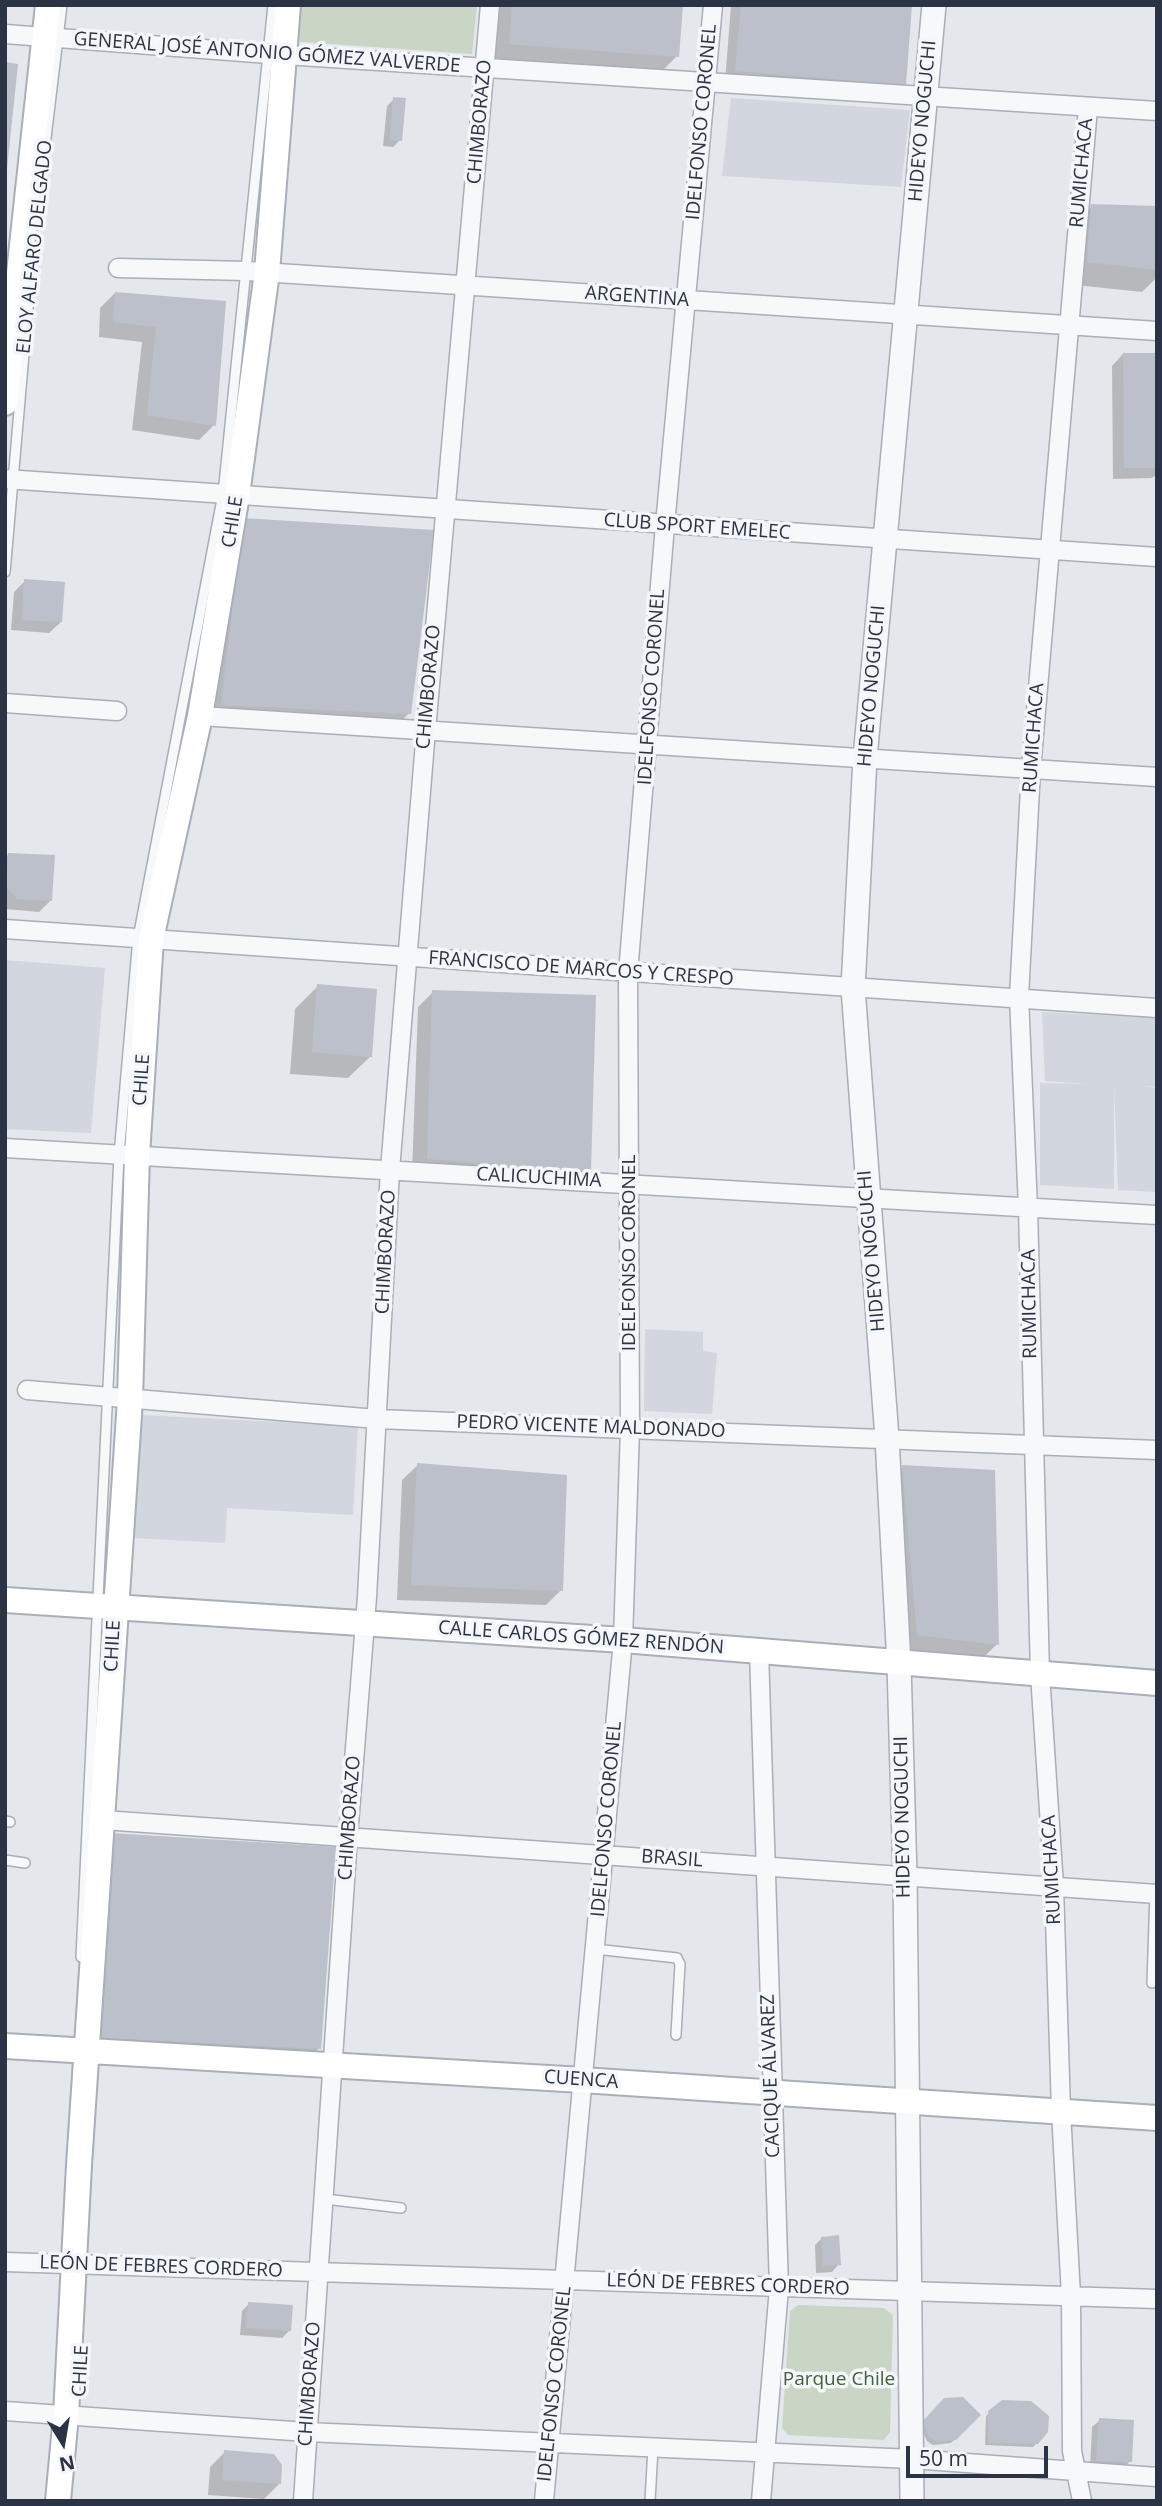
<!DOCTYPE html>
<meta charset="utf-8">
<style>
body{margin:0}
#map{position:relative;width:1162px;height:2506px;overflow:hidden;background:#e4e7ec;font-family:"Open Sans",sans-serif}
canvas{display:block}
.frame{position:absolute;inset:0;border:7px solid #2b3445;pointer-events:none}
.north{position:absolute;left:28px;top:2408px;width:70px;height:70px;-webkit-text-stroke:5px #f4f6f9;paint-order:stroke;rotate:169deg;font-size:19px;font-weight:700;line-height:28px;text-align:center;color:#2b3445}
.north::after{content:'';display:block;margin:auto;width:24px;height:32px;background:#2b3445;clip-path:polygon(50% 0,100% 100%,50% 72%,0 100%)}
.scale{position:absolute;left:906px;top:2446px;width:142px;height:32px;box-sizing:border-box;border:4px solid #2b3445;border-top:0;padding-left:9px;font-size:21px;line-height:24px;white-space:nowrap;color:#2b3445;-webkit-text-stroke:5px #f4f6f9;paint-order:stroke}
</style>
<div id="map">
<canvas width="1162" height="2506"></canvas>
<div class="frame"></div>
<div class="north">N</div>
<div class="scale">50 m</div>
</div>
<script>
const ctx = document.querySelector('canvas').getContext('2d');
ctx.lineJoin = 'round';
function fillPath(path, color) { ctx.fillStyle = color; ctx.fill(path, 'evenodd'); }
const toPath = rows => new Path2D(rows.map(r => 'M' + r).join(''));
function trace(path, color, width, dash) { ctx.strokeStyle = color; ctx.lineWidth = width; ctx.lineCap = dash ? 'butt' : 'round'; ctx.setLineDash(dash || []); ctx.stroke(path); }
function drawText(font, color, halo, rows, align = 'center') {
  ctx.font = font + ' "Open Sans",sans-serif'; ctx.lineWidth = 7; ctx.setLineDash([]); ctx.textBaseline = 'middle'; ctx.strokeStyle = halo; ctx.fillStyle = color; for (const [text, x, y, turn = 0] of rows) {
    ctx.save(); ctx.translate(x, y); ctx.rotate((+turn || 0) * Math.PI / 180); ctx.textAlign = isNaN(turn) ? turn : align; if (halo) ctx.strokeText(text, 0, 0); ctx.fillText(text, 0, 0); ctx.restore();
  }
}
const built = toPath([
 [731,98,910,110,901,187,722,176],
 [5,960,105,968,91,1133,5,1129],
 [1042,1012,1157,1018,1157,1087,1142,1086,1157,1088,1157,1192,1118,1190,1114,1084,1114,1189,1040,1185,1040,1083,1089,1084,1045,1081],
 [645,1329,703,1332,703,1351,717,1353,712,1414,644,1411],
 [141,1415,358,1426,353,1515,227,1508,225,1543,134,1538]
]);
const green = toPath([
 [293,5,477,5,472,54,288,41],
 [798,2305,884,2308,893,2315,890,2432,884,2440,788,2435,782,2428,790,2311]
]);
const shadow = toPath([
 [499,5,681,5,677,56,662,71,494,59],
 [731,5,911,5,904,84,893,95,725,82],
 [394,99,400,140,393,147,383,146,387,106],
 [1092,206,1157,207,1157,277,1142,292,1066,284,1070,228],
 [115,293,224,302,214,425,199,440,132,430,142,342,99,337,100,308],
 [1123,354,1157,355,1157,474,1152,478,1113,479,1112,366],
 [229,535,409,713,394,728,206,719],
 [25,581,61,622,49,633,11,630,14,592],
 [9,854,50,901,39,912,5,909,5,858],
 [318,986,371,1056,348,1078,290,1074,295,1009],
 [433,992,590,1170,574,1185,412,1173,418,1007],
 [418,1465,561,1590,546,1605,397,1600,402,1480],
 [903,1467,997,1644,982,1659,903,1650,888,1482],
 [111,1834,319,2048,304,2063,87,2053],
 [822,2238,839,2264,832,2272,816,2273,815,2245],
 [249,2304,289,2331,282,2338,240,2335,242,2311],
 [945,2400,979,2415,951,2443,933,2445,927,2441,920,2426],
 [989,2413,1047,2432,1033,2447,985,2445,986,2416],
 [1100,2420,1130,2461,1123,2469,1090,2467,1092,2427],
 [225,2452,279,2484,264,2499,208,2495,210,2467],
 [1029,2499,1057,2501,1027,2501]
]);
const building = toPath([
 [512,5,683,5,679,57,509,44],
 [741,5,912,5,906,85,735,71],
 [5,62,18,64,7,169,5,169],
 [393,97,406,98,402,141,390,140],
 [1091,204,1157,206,1157,270,1087,262],
 [115,292,226,301,216,426,147,415,156,327,113,322],
 [1123,353,1157,353,1157,468,1124,468],
 [243,518,434,530,411,714,221,705],
 [24,579,65,582,62,622,22,620],
 [8,853,55,855,52,901,17,899,6,886],
 [317,984,377,989,372,1057,312,1052],
 [432,990,596,995,591,1171,427,1159],
 [417,1463,567,1475,563,1591,411,1585],
 [902,1465,995,1470,999,1645,917,1635],
 [110,1833,336,1847,321,2049,101,2038],
 [839,2235,841,2265,823,2266,821,2237],
 [248,2302,293,2305,291,2331,246,2328],
 [963,2397,981,2415,956,2440,937,2442,930,2438,922,2422,944,2398],
 [1002,2400,1031,2401,1049,2416,1048,2432,1038,2444,988,2443,988,2411],
 [1099,2418,1134,2420,1132,2462,1096,2461],
 [224,2450,274,2454,282,2465,281,2484,222,2480]
]);
const service = toPath([
 [45,146,62,5],
 [5,572,30,285],
 [5,1821,10,1822],
 [5,1860,25,1863],
 [595,1949,677,1958,680,1964,676,2035],
 [81,1957,119,1155,138,938,223,494,273,5],
 [1152,1983,1155,1893],
 [325,2199,401,2208],
 [650,2501,653,2448]
]);
const minor = toPath([
 [5,34,269,54,1157,111],
 [118,268,247,271,1157,331],
 [5,479,1157,557],
 [5,703,117,711],
 [200,716,1157,777],
 [5,929,1157,1008],
 [5,1148,1157,1215],
 [27,1390,377,1419,1157,1450],
 [759,1651,779,2288,761,2501],
 [103,1820,1157,1894],
 [5,2262,1157,2299],
 [5,2411,307,2432,912,2459,1157,2477],
 [303,2501,348,1837,367,1597,390,1170,426,730,490,5],
 [544,2501,623,1640,630,1429,628,973,665,525,713,5],
 [1082,2501,1072,2451,1071,2296,1061,2111,1054,1886,1040,1674,1028,1208,1019,997,1031,769,1088,108]
]);
const tertiary = toPath([
 [912,2501,905,1876,899,1664,887,1438,853,988,865,758,934,5]
]);
const secondary = toPath([
 [5,403,48,5],
 [5,1600,623,1640,1157,1683],
 [5,2046,582,2080,1157,2118],
 [58,2501,66,2415,79,2165,130,1400,137,1155,151,939,200,716,237,495,267,272,288,5]
]);
const streetNames = [
 ["GENERAL JOSÉ ANTONIO GÓMEZ VALVERDE",267,53,4],
 ["HIDEYO NOGUCHI",923,121,-85],
 ["CHIMBORAZO",480,122,-85],
 ["IDELFONSO CORONEL",702,122,-85],
 ["RUMICHACA",1082,173,-85],
 ["ELOY ALFARO DELGADO",35,247,-84],
 ["ARGENTINA",637,297,4],
 ["CHILE",233,522,-81],
 ["CLUB SPORT EMELEC",697,527,4],
 ["HIDEYO NOGUCHI",872,686,-85],
 ["CHIMBORAZO",429,687,-85],
 ["IDELFONSO CORONEL",652,687,-86],
 ["RUMICHACA",1034,738,-86],
 ["FRANCISCO DE MARCOS Y CRESPO",581,969,4],
 ["CHILE",142,1080,-86],
 ["CALICUCHIMA",539,1178,3],
 ["HIDEYO NOGUCHI",872,1251,-95],
 ["CHIMBORAZO",386,1252,-87],
 ["IDELFONSO CORONEL",630,1253,-90],
 ["RUMICHACA",1030,1304,-91],
 ["PEDRO VICENTE MALDONADO",591,1427,2],
 ["CALLE CARLOS GÓMEZ RENDÓN",581,1638,4],
 ["CHILE",113,1646,-87],
 ["HIDEYO NOGUCHI",903,1817,-91],
 ["CHIMBORAZO",350,1818,-86],
 ["IDELFONSO CORONEL",607,1819,-85],
 ["BRASIL",672,1859,4],
 ["RUMICHACA",1052,1870,-93],
 ["CACIQUE ÁLVAREZ",771,2076,-92],
 ["CUENCA",581,2080,4],
 ["LEÓN DE FEBRES CORDERO",161,2267,2],
 ["LEÓN DE FEBRES CORDERO",728,2285,2],
 ["CHILE",81,2371,-87],
 ["CHIMBORAZO",310,2384,-86],
 ["IDELFONSO CORONEL",555,2384,-84]
];
const parkNames = [
 ["Parque Chile",839,2380]
];
fillPath(built, '#d2d6de');
fillPath(green, '#c9d6c5');
fillPath(shadow, '#0003');
fillPath(building, '#bbc0ca');
trace(service, '#a9aeb7', 12);
trace(minor, '#a9aeb7', 21);
trace(tertiary, '#a9aeb7', 26);
trace(secondary, '#a9aeb7', 28);
trace(service, '#f7f8fa', 9);
trace(minor, '#f7f8fa', 18);
trace(tertiary, '#f7f8fa', 23);
trace(secondary, '#fff', 24);
drawText('19px', '#2b3445', '#f4f6f9', streetNames);
drawText('19px', '#3f6138', '#f4f6f9', parkNames);
</script>
